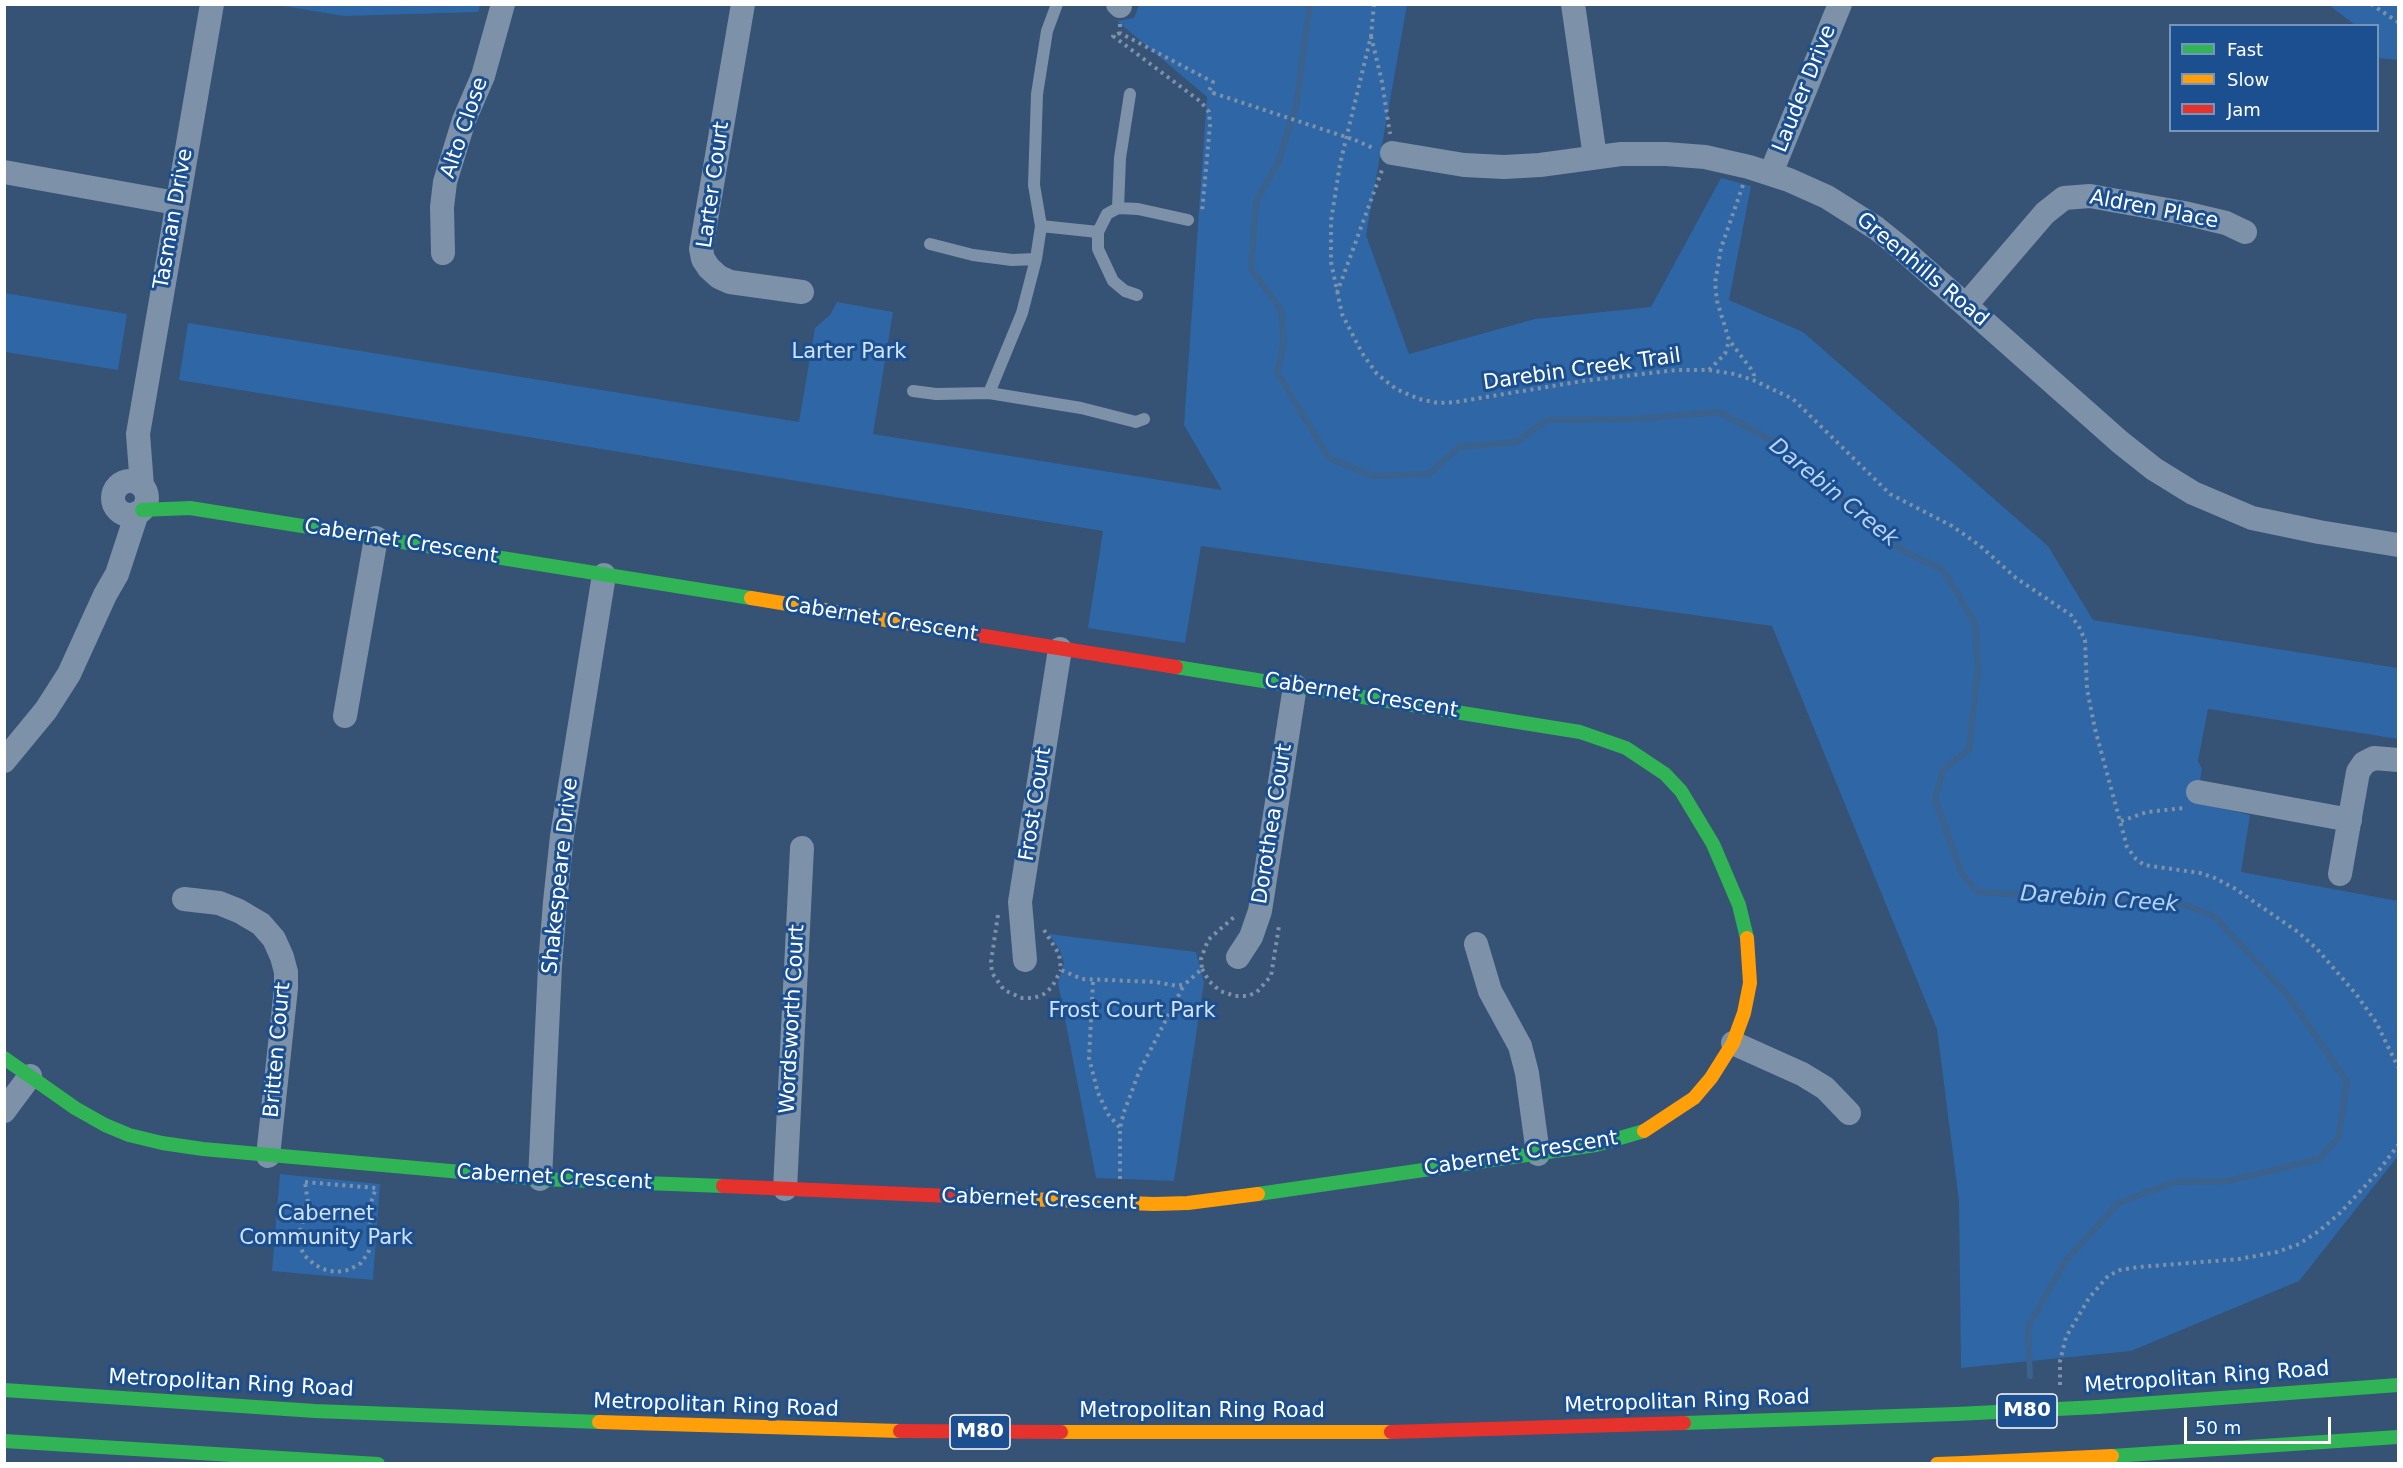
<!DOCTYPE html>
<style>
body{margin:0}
#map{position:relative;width:2403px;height:1468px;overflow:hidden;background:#365274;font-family:"DejaVu Sans",sans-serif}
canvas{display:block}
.frame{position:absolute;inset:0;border:6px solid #fff;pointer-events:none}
.legend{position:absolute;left:2169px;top:24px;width:210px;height:108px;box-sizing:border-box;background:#1b4f8f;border:2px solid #7695bc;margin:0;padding:8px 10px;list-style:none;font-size:18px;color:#fff}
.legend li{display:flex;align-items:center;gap:12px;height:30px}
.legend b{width:30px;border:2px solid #7695bc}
.scale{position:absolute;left:2184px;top:1417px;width:147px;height:27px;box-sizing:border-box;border:3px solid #fff;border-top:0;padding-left:8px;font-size:18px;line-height:21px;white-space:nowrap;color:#fff;-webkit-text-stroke:4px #1b4f8f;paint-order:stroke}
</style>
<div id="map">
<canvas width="2403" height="1468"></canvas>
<div class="frame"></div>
<ul class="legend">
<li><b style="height:8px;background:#30b455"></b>Fast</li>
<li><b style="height:8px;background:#ff9f0a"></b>Slow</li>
<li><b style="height:8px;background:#e5322d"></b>Jam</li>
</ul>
<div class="scale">50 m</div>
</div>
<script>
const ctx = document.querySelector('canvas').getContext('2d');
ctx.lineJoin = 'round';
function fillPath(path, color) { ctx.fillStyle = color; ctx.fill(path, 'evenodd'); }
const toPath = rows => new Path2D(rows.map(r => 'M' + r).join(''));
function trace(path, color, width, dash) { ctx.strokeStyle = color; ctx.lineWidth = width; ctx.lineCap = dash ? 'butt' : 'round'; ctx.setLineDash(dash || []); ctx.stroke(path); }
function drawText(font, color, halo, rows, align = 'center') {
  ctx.font = font + ' "DejaVu Sans",sans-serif'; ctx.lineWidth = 6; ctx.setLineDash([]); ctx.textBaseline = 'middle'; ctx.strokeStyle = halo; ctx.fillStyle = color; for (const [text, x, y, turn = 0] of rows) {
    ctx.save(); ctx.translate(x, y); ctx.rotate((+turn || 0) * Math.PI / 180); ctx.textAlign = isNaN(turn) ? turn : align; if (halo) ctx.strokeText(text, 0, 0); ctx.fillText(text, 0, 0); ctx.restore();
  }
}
const green = toPath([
 [277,5,480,5,478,12,344,16],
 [1139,5,1407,5,1366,235,1409,354,1535,319,1651,307,1721,178,1751,186,1729,300,1803,332,2048,546,2093,620,2398,668,2398,739,2208,709,2198,761,2202,769,2196,803,2250,815,2241,872,2398,901,2398,1156,2299,1281,2131,1351,1961,1368,1959,1201,1937,1029,1772,626,1201,546,1185,643,1088,628,1103,531,179,380,188,323,799,422,815,328,830,315,837,302,893,312,873,434,1222,490,1184,425,1207,97,1117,21,1134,18],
 [2329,5,2398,5,2398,60,2378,58,2378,26,2355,25],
 [5,293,127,314,118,370,5,352],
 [1049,934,1196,952,1204,982,1174,1181,1096,1178,1058,983,1064,963,1060,950],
 [280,1174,380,1184,373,1280,272,1271]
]);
const stream = toPath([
 [1310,4,1296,106,1278,163,1256,201,1251,268,1281,310,1284,343,1277,372,1329,458,1373,476,1429,474,1459,447,1516,442,1547,420,1634,419,1719,412,1775,442,1900,549,1943,570,1975,623,1978,670,1969,749,1943,770,1935,799,1961,872,1977,892,2185,905,2214,916,2289,997,2347,1082,2339,1137,2319,1159,2228,1181,2175,1182,2118,1203,2064,1263,2028,1327,2030,1376]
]);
const path = toPath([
 [1374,4,1371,36,1340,164,1331,221,1331,262,1342,314,1362,353,1377,374,1396,389,1419,399,1438,403,1456,402,1583,381,1676,370,1709,370,1734,374,1753,380,1793,399,1890,494,1952,526,1979,545,2016,578,2071,615,2079,627,2085,640,2087,689,2095,729,2127,847,2136,859,2144,865,2200,873,2215,878,2234,888,2298,932,2317,949,2356,994,2376,1022,2398,1067],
 [2371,4,2398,22],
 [1120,24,1120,33,1213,82,1209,91,1213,93],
 [1120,33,1113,36,1201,102,1209,112,1210,125,1202,212],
 [1371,36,1382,82,1390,134],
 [1355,140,1373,148],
 [1743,185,1721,248,1715,283,1717,301,1729,340,1751,369,1754,375,1753,380],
 [1337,293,1382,170],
 [1709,370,1725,354,1729,341],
 [2121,821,2147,812,2184,808],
 [998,915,991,962,992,973,1004,990,1022,998,1034,998,1044,994,1052,987,1061,970],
 [1044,930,1059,954,1061,970,1082,979,1156,982,1177,986,1185,984,1202,969,1201,959,1208,940,1234,917],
 [1202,969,1209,981,1220,991,1235,996,1248,996,1257,992,1271,976,1279,926],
 [1093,982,1089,1058,1098,1093,1108,1114,1120,1128],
 [1120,1179,1120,1128,1124,1112,1139,1072,1184,985],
 [305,1182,376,1188,369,1208,372,1242,368,1253,361,1263,349,1270,336,1272,326,1270,315,1265,304,1255,300,1246,299,1235,308,1203,305,1182],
 [2060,1385,2060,1361,2066,1337,2089,1298,2108,1276,2120,1270,2139,1267,2239,1259,2277,1252,2299,1244,2319,1231,2340,1213,2377,1173,2398,1145]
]);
const lane = toPath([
 [1118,208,1120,158,1130,94],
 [1041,226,1098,232,1107,214,1118,208,1138,209,1188,220],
 [1098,232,1098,249,1113,281,1125,291,1137,295],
 [930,244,973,255,1012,260,1036,259],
 [913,391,936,394,989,393,1081,408,1136,422,1144,419],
 [989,393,1022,313,1036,259,1041,226,1034,185,1037,94,1047,31,1057,4]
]);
const street = toPath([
 [743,4,701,249,703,259,709,268,719,277,730,282,802,292],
 [1118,4,1120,6],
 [1573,4,1595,157],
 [1392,153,1464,165,1504,167,1540,165,1621,154,1666,154,1705,157,1749,167,1789,180,1827,197,1876,228,1901,248,2120,442,2154,469,2193,493,2252,518,2319,532,2398,545],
 [4,172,176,203],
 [1771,173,1840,4],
 [443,253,442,207,445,182,464,120,483,76,503,4],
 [1966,305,2045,213,2064,198,2090,196,2184,213,2226,223,2245,232],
 '113 498a17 17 0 1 1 34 0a17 17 0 1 1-34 0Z',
 [142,486,138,434,212,4],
 [345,716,376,538],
 [4,761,46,710,69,674,105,595,117,574,137,513],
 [2198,792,2350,820],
 [2340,874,2358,772,2364,763,2374,758,2398,760],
 [184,899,219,903,239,911,261,924,274,939,282,957,286,972,286,988,268,1156],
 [1476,944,1490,991,1520,1046,1527,1073,1538,1154],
 [1238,957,1251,937,1260,911,1295,686],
 [1025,960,1020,902,1060,649],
 [1733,1043,1802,1074,1825,1088,1849,1113],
 [4,1111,30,1076],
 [540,1179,550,966,555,902,562,836,604,575],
 [785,1189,802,848]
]);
const fast = toPath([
 [142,510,190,508,751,598],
 [1176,667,1580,732,1626,748,1665,774,1681,791,1713,844,1739,905,1747,938],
 [4,1058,75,1108,105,1125,129,1135,162,1143,203,1149,540,1179,723,1186],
 [1258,1194,1596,1145,1644,1131],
 [4,1390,315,1411,599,1422],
 [2098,1407,2398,1385],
 [1684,1423,1956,1414],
 [4,1441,378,1464],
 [2112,1456,2398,1437]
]);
const slow = toPath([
 [751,598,978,635],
 [1644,1131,1694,1098,1711,1078,1733,1043,1744,1013,1750,983,1747,938],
 [950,1196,1154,1204,1188,1203,1258,1194],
 [599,1422,900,1431],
 [1061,1432,1391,1432],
 [1937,1464,1964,1463]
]);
const jam = toPath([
 [978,635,1176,667],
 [723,1186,950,1196],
 [900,1431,1061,1432],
 [1391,1432,1684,1423]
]);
const pathBridge = toPath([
 [1213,93,1355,140]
]);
const fastBridge = toPath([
 [1956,1414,2098,1407]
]);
const slowBridge = toPath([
 [1964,1463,2112,1456]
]);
const shields = [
 [2027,1411,60],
 [980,1432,60]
];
const shieldNames = [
 ["M80",2027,1411],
 ["M80",980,1432]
];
const streetNames = [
 ["Lauder Drive",1805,89,-68],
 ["Alto Close",465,128,-71],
 ["Larter Court",714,185,-82],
 ["Aldren Place",2154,210,11],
 ["Tasman Drive",174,219,-80],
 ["Greenhills Road",1922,270,40],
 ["Darebin Creek Trail",1582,370,-8],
 ["Cabernet Crescent",401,542,9],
 ["Cabernet Crescent",881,620,9],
 ["Cabernet Crescent",1361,696,9],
 ["Frost Court",1036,804,-81],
 ["Dorothea Court",1273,824,-81],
 ["Shakespeare Drive",561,876,-84],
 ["Wordsworth Court",793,1019,-87],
 ["Britten Court",278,1050,-85],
 ["Cabernet Crescent",1521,1154,-9],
 ["Cabernet Crescent",554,1178,3],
 ["Cabernet Crescent",1039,1200,2],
 ["Metropolitan Ring Road",2207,1378,-4],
 ["Metropolitan Ring Road",231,1384,3],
 ["Metropolitan Ring Road",1687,1402,-2],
 ["Metropolitan Ring Road",716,1406,2],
 ["Metropolitan Ring Road",1202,1412]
];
const parkNames = [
 ["Larter Park",849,353],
 ["Frost Court Park",1132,1012],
 ["Cabernet",326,1215],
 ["Community Park",326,1239]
];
const waterNames = [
 ["Darebin Creek",1833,493,39],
 ["Darebin Creek",2099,900,4]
];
fillPath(green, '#2f66a5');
trace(stream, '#3b618d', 6);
trace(path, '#7d92a8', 4, [3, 4.5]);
trace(lane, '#7d92a8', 12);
trace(street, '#7d92a8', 24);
trace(fast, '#30b455', 14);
trace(slow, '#ff9f0a', 14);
trace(jam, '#e5322d', 14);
trace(pathBridge, '#7d92a8', 4, [3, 4.5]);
trace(fastBridge, '#30b455', 14);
trace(slowBridge, '#ff9f0a', 14);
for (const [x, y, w] of shields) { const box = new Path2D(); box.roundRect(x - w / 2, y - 17, w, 34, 4.5); ctx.fillStyle = '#1b4f8f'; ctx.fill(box); trace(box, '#fff', 1.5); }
drawText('bold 20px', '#fff', null, shieldNames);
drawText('21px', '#fff', '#1b4f8f', streetNames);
drawText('21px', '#cfe3fa', '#1b4f8f', parkNames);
drawText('italic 22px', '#b5d3f5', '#1b4f8f', waterNames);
</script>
